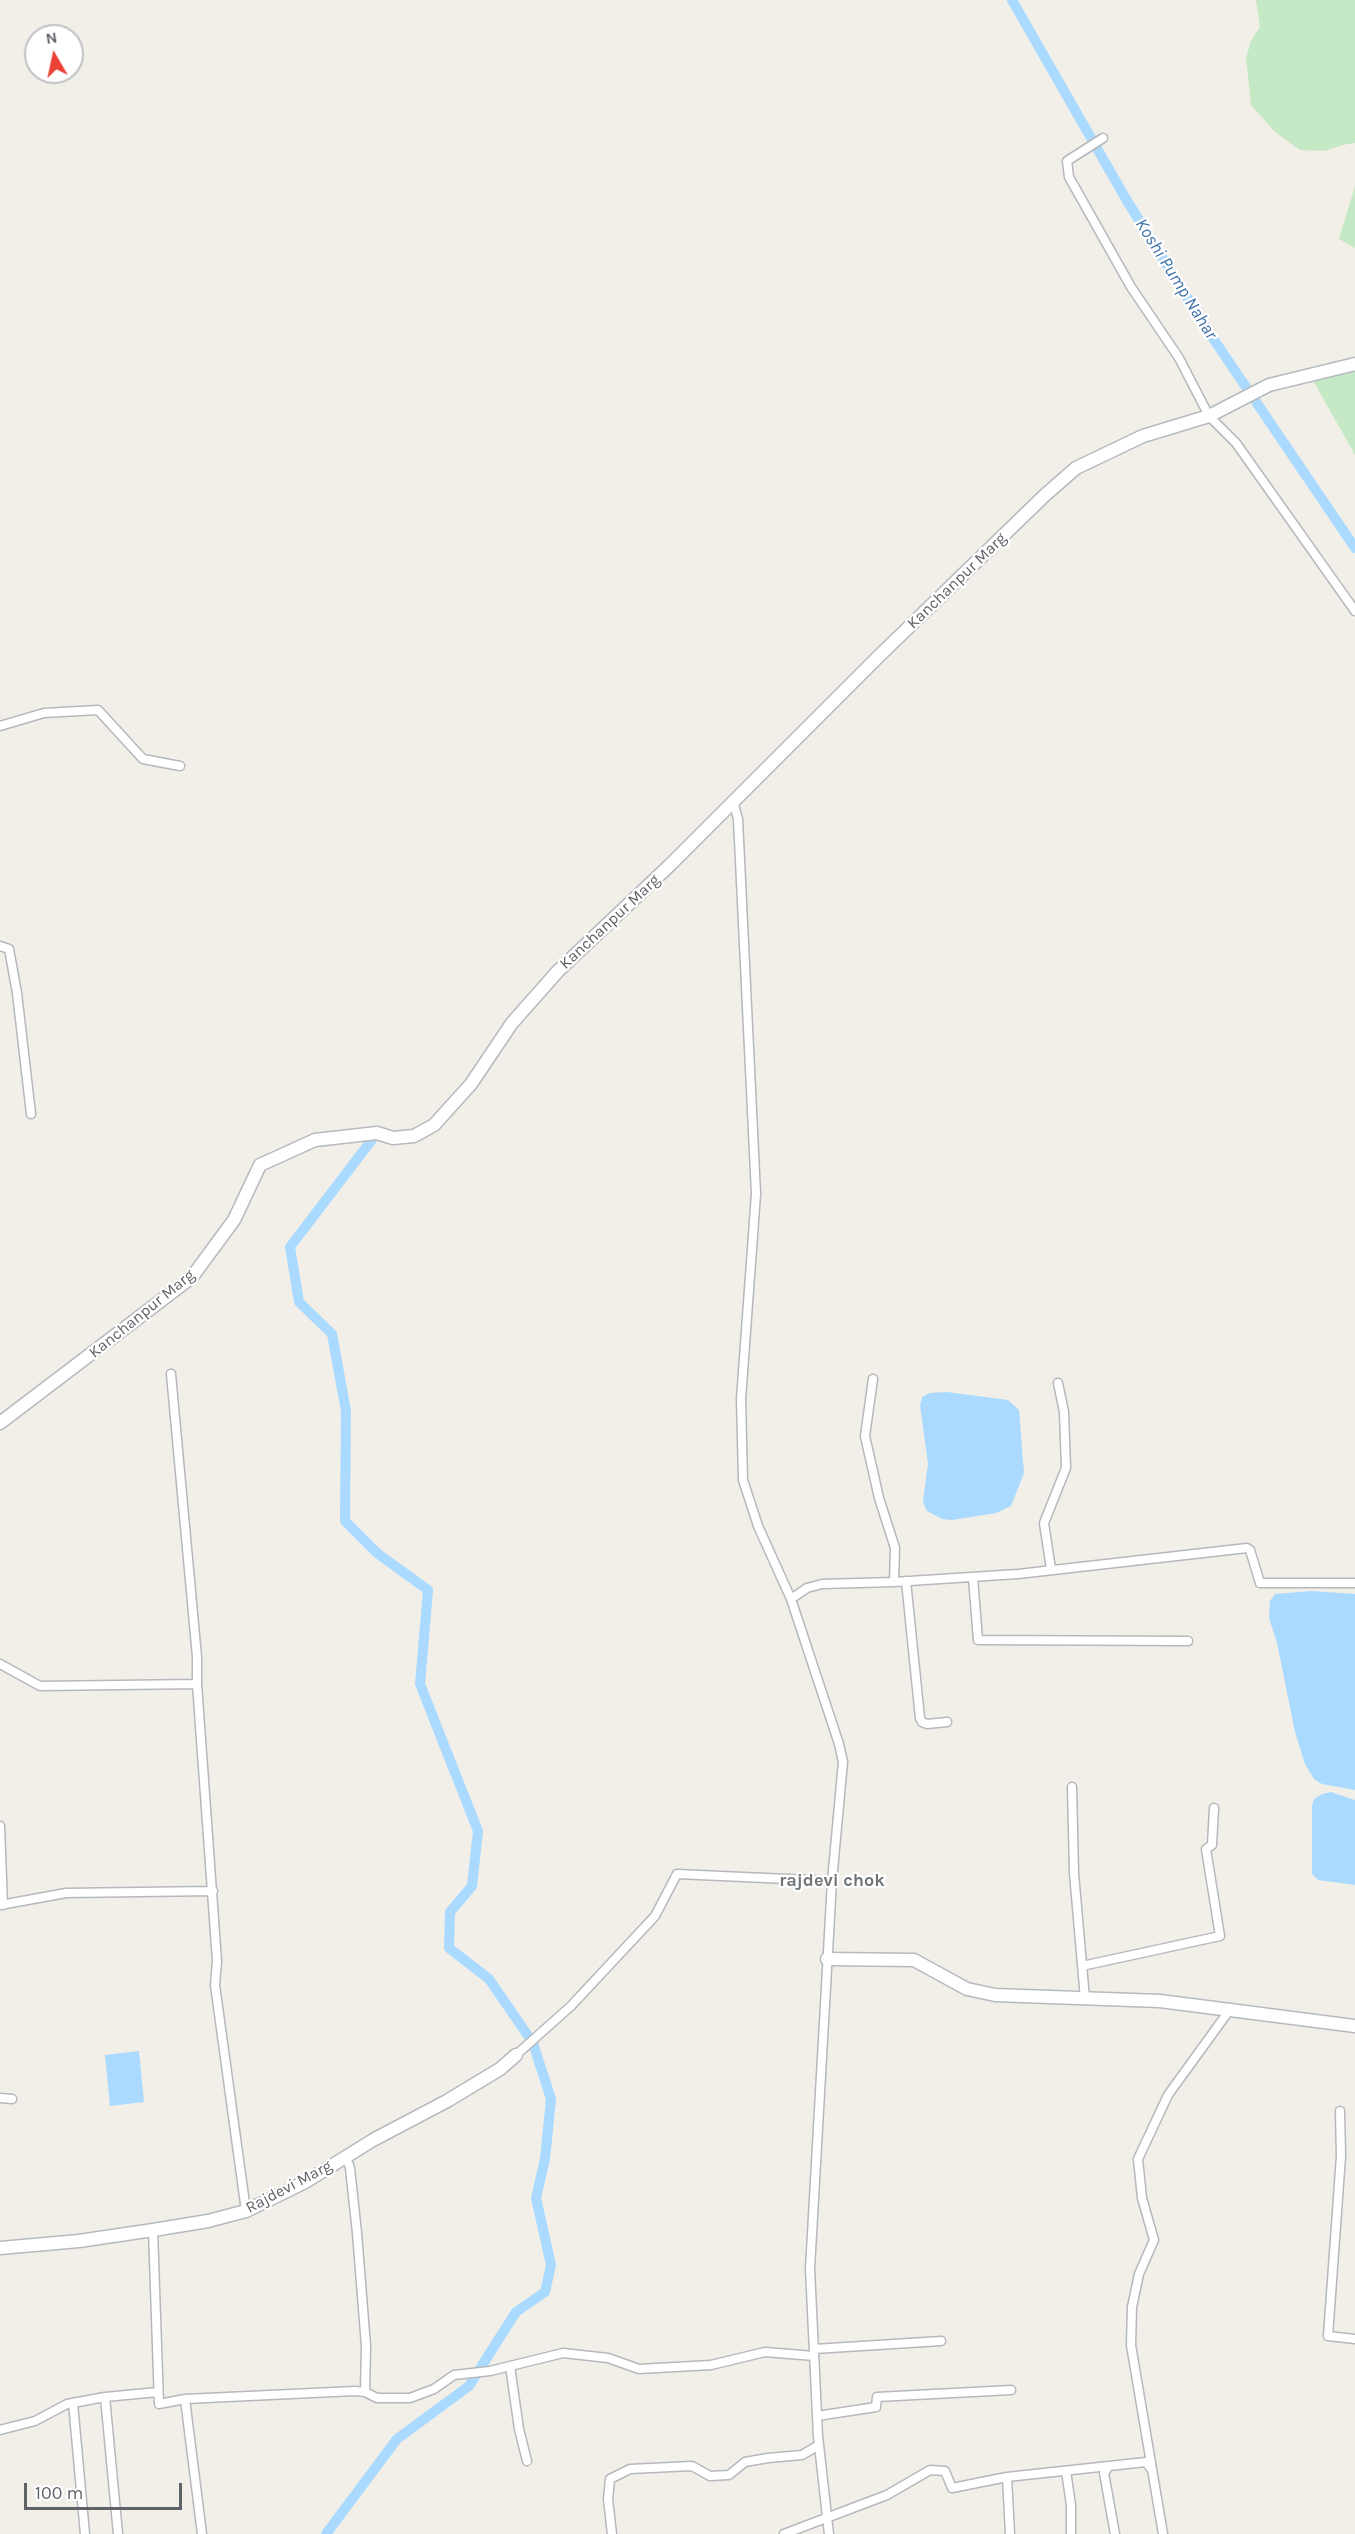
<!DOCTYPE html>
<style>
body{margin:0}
#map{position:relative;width:1355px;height:2534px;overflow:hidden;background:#f1efe8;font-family:Karla,sans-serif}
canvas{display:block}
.north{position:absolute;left:24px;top:24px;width:60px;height:60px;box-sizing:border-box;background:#fff;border:2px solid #bfc1c3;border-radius:50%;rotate:351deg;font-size:16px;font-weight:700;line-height:24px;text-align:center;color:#5f6368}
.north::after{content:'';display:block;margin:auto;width:21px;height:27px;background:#ea4335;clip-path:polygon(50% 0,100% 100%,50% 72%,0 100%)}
.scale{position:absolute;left:24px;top:2483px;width:158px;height:27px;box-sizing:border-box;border:3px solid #5f6368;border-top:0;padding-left:8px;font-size:18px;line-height:21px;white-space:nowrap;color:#5f6368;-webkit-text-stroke:4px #fff;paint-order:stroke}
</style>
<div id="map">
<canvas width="1355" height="2534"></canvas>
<div class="north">N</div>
<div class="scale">100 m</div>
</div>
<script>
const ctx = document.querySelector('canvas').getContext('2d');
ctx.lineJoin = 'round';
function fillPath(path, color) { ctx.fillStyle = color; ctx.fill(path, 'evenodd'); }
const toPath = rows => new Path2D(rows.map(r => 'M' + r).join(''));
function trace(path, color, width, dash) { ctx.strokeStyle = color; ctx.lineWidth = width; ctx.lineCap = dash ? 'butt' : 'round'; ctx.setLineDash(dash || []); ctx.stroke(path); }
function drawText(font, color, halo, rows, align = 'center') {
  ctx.font = font + ' Karla,sans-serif'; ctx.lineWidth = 4.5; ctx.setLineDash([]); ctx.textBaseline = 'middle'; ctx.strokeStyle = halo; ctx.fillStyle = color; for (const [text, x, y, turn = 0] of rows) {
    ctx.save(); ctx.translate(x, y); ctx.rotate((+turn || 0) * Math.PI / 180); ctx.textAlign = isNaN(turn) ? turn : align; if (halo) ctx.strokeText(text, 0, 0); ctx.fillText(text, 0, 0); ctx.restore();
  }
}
const green = toPath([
 [1256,0,1355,0,1355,143,1342,145,1325,151,1300,150,1275,132,1251,105,1246,58,1251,41,1260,27],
 [1355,186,1355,248,1339,239],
 [1355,364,1355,455,1311,377]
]);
const water = toPath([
 [947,1392,1008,1400,1019,1410,1024,1473,1011,1506,996,1513,952,1520,942,1519,927,1511,923,1502,928,1463,920,1405,922,1397,930,1393],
 [1311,1591,1355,1594,1355,1790,1322,1784,1314,1779,1305,1764,1295,1732,1277,1643,1269,1618,1270,1601,1275,1594],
 [1331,1792,1355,1800,1355,1885,1318,1880,1312,1874,1312,1806,1314,1799,1322,1794],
 [139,2051,144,2102,110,2106,105,2055]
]);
const canal = toPath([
 [1012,0,1126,199,1208,331,1355,548],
 [326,2534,397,2439,469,2386,516,2312,545,2292,551,2265,536,2198,545,2159,551,2099,533,2043,489,1979,449,1948,450,1912,472,1886,478,1831,420,1684,428,1590,377,1553,345,1521,346,1411,332,1334,299,1302,290,1247,377,1133]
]);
const street = toPath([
 [1103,138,1067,161,1069,177,1131,287,1179,358,1209,416,1236,443,1355,611],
 [0,726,44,713,98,710,143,759,180,766],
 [733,801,738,819,756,1194,741,1399,743,1480,758,1526,791,1599,839,1744,843,1762,832,1881,810,2269,818,2436,829,2534],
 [0,946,9,949,17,993,31,1114],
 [171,1374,197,1657,197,1684,217,1961,215,1985,246,2211],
 [873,1379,865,1436,879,1498,895,1548,894,1582],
 [1051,1569,1044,1523,1066,1468,1064,1412,1058,1383],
 [973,1578,978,1640,1188,1641],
 [906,1581,920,1718,922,1722,927,1724,947,1722],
 [791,1599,807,1588,822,1584,894,1582,1018,1574,1247,1548,1250,1550,1260,1583,1355,1583],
 [0,1664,40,1686,197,1684],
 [1072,1787,1074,1873,1085,1999],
 [0,1826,3,1905],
 [0,1905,66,1893,213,1891],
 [1082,1966,1220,1936,1206,1849,1212,1845,1214,1808],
 [516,2055,571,2006,655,1916,677,1874,832,1881],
 [0,2098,12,2099],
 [1340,2111,1341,2156,1328,2336,1355,2339],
 [153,2230,159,2404,185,2399,355,2391,365,2392,366,2346,357,2233,350,2168,346,2157],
 [814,2349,941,2341],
 [510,2366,519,2429,527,2461],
 [365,2392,377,2398,410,2398,434,2389,454,2375,490,2371,563,2353,608,2358,639,2369,711,2365,765,2352,814,2356],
 [105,2397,118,2534],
 [185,2399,202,2534],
 [73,2403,85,2534],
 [817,2416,876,2407,877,2397,1011,2390],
 [0,2430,35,2421,67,2404,105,2397,158,2392],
 [1109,2466,1104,2473,1115,2534],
 [1066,2471,1071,2505,1071,2534],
 [1007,2477,1010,2534],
 [612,2534,608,2499,610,2479,630,2469,692,2466,710,2476,729,2475,745,2462,768,2458,802,2455,819,2445],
 [784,2534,887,2495,930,2470,945,2471,952,2488,1007,2477,1146,2462,1152,2470],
 [1163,2534,1131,2345,1132,2307,1139,2274,1154,2240,1142,2198,1138,2159,1168,2095,1231,2008]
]);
const secondary = toPath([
 [0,1423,192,1277,234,1220,260,1165,315,1140,377,1133,393,1138,414,1136,434,1125,471,1084,512,1023,558,971,670,865,878,657,1044,496,1076,468,1143,436,1209,416,1269,385,1355,364],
 [827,1959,914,1960,967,1989,995,1995,1160,2001,1355,2026],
 [0,2248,79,2241,153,2230,208,2221,246,2211,307,2181,373,2140,447,2101,500,2069,516,2055]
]);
const streetNames = [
 ["Kanchanpur Marg",957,581,-44],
 ["Kanchanpur Marg",610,922,-43],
 ["Kanchanpur Marg",142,1314,-39],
 ["Rajdevi Marg",289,2187,-28]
];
const waterNames = [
 ["Koshi Pump Nahar",1176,279,58]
];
const neighbourhoodNames = [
 ["rajdevi chok",832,1881]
];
fillPath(green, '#c5e8c5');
fillPath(water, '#aadaff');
trace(canal, '#aadaff', 10);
trace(street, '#b5b8bc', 11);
trace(secondary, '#b6babf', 15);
trace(street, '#fff', 8);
trace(secondary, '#fff', 12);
drawText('16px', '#5f6368', '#fff', streetNames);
drawText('italic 18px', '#4174aa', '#fff', waterNames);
drawText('bold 18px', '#70757a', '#fff', neighbourhoodNames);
</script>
